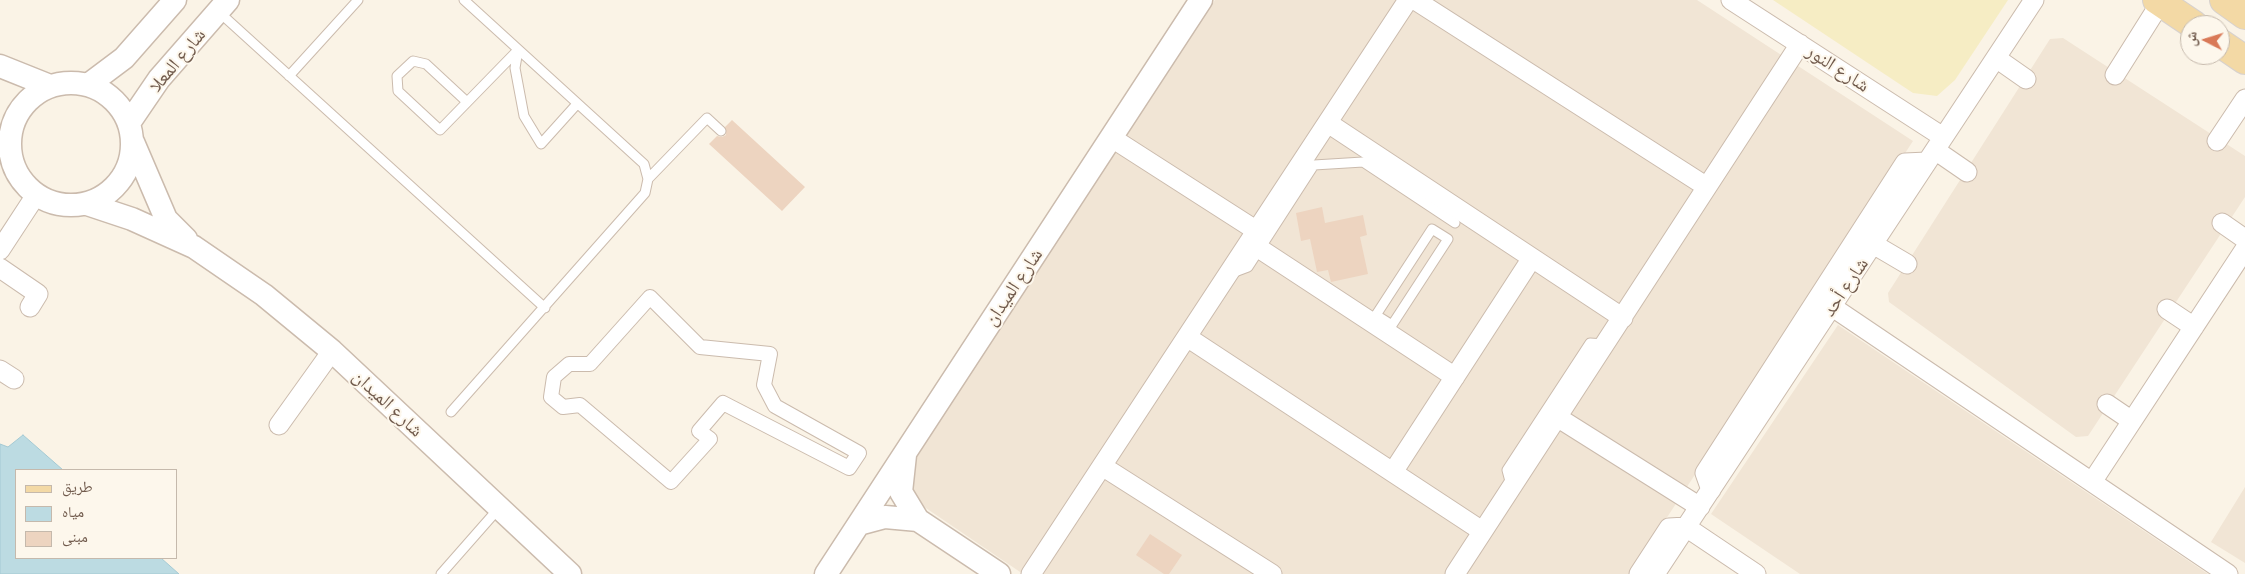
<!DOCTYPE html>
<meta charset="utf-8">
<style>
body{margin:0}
#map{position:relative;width:2245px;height:574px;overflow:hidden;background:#faf3e6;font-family:"Exo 2","Noto Naskh Arabic",sans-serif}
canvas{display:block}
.legend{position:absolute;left:15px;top:469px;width:162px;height:90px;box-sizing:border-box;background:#fdf7ec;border:1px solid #c5b9ac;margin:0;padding:6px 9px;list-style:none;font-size:15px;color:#715b4d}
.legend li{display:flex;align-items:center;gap:10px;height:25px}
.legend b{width:25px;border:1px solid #c5b9ac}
.north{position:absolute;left:2180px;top:15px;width:50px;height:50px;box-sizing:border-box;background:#fdf7ec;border:1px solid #c5b9ac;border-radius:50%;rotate:275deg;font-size:14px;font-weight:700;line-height:20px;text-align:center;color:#715b4d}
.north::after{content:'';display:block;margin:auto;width:18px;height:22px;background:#d97957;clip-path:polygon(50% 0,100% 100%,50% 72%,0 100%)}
</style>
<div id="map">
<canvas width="2245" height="574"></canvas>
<ul class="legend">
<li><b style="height:6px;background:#f3d9a5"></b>طريق</li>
<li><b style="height:14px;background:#bcdbe2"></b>مياه</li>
<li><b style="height:14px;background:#edd4c0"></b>مبنى</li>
</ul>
<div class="north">ش</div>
</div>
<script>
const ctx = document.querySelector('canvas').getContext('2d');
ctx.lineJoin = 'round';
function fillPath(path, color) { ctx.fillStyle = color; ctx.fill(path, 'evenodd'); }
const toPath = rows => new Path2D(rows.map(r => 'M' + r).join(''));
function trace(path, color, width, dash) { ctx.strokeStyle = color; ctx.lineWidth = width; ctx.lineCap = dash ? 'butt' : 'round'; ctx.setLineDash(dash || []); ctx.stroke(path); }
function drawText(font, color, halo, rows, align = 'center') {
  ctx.font = font + ' "Exo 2","Noto Naskh Arabic",sans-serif'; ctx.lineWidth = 4; ctx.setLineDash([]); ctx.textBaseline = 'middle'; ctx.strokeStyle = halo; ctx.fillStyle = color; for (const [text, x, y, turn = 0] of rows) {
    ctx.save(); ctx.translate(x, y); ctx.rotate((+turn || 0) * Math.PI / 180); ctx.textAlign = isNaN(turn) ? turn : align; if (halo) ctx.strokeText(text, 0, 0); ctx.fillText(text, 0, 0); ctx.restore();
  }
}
const residential = toPath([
 [1215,0,1697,0,1913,141,1630,574,1023,574,895,487],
 [2063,38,2245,156,2245,197,2088,436,2076,437,1889,302,1888,293,2050,39],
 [1838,325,2208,574,1800,574,1711,514],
 [2245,487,2245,563,2211,542]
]);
const sand = toPath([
 [1773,0,2008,0,1955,80,1937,96,1913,93]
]);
const water = toPath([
 [23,435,63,470,16,470,16,558,161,558,179,574,0,574,0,444,8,447,23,435]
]);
const building = toPath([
 [732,120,805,187,782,211,709,144,717,136,722,137,726,135,725,127],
 [1322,207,1325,223,1363,215,1367,235,1360,237,1368,274,1331,282,1328,270,1317,272,1310,239,1301,241,1296,213],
 [1150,534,1182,555,1169,574,1164,574,1136,555]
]);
const service = toPath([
 [464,0,644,164,648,179],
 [219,12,545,308],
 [518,50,515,68,524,116,541,144,577,104],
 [289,76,358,0],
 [467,102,426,64,413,61,397,76,398,91,440,130,518,50],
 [1432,229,1448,239,1392,325,1376,315,1432,229],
 [1232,273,1248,267,1314,165,1363,162,1455,223],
 [451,412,645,193,648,179,707,118,721,131],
 [1511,485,1507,470,1590,343,1604,344],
 [441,574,499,508]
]);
const pedestrian = toPath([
 [650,297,700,347,770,354,764,385,775,406,859,453,849,468,723,403,699,431,710,439,671,482,580,405,563,407,551,397,554,377,569,364,590,364,650,297]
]);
const minor = toPath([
 [1415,0,1707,187],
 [1731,0,1943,137],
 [1996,58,2026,79],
 [2115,75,2161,2],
 [1328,123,1623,318],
 [1112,138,1257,231,1260,249,1455,377],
 [2217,141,2245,99],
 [1935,150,1967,172],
 [2222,223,2245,239],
 [1873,244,1907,264],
 [0,250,36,195],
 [0,268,38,294,30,307],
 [1831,306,2228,574],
 [2167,309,2194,327],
 [1187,337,1482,531],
 [0,370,14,379],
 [2107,404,2132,421],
 [1557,417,1700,507],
 [279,425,332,351],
 [1102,466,1272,574],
 [1393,472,1532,258],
 [2092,482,2245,249],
 [1711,490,1705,473,1905,163,1927,162],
 [1031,574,1408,0],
 [1455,574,1800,44],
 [1639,574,1669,528,1686,527,1756,574],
 [1655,574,2034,0]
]);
const tertiary = toPath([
 [0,66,50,86],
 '10 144a61 61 0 1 1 122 0a61 61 0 1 1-122 0Z',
 [88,85,124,58,175,0],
 [129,123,159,79,228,0],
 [133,142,166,219,186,239],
 [87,204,132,219,194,247,264,295,332,351,570,574],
 [905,455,901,492,918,520,999,574],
 [859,524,885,517,918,520],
 [826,574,1201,0]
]);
const primary = toPath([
 [2157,0,2194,25],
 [2224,0,2245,15],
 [2220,43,2245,60]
]);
const streetNames = [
 ["شارع المعلا",177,60,-50],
 ["شارع النور",1838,68,33],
 ["شارع الميدان",1013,287,-56],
 ["شارع أحد",1845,287,-56],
 ["شارع الميدان",388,403,43]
];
fillPath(residential, '#f1e5d5');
fillPath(sand, '#f6edc4');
fillPath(water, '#bcdbe2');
trace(water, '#a4c9d3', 1);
fillPath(building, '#edd4c0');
trace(service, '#cbbbad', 11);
trace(pedestrian, '#cbbbad', 16);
trace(minor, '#cbbbad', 21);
trace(tertiary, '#cbbbad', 25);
trace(primary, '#d7d1cd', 30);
trace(service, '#fff', 9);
trace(pedestrian, '#fff', 14);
trace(minor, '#fff', 19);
trace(tertiary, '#fff', 22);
trace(primary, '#f3d9a5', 28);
drawText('19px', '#715b4d', '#fdf7ec', streetNames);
</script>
